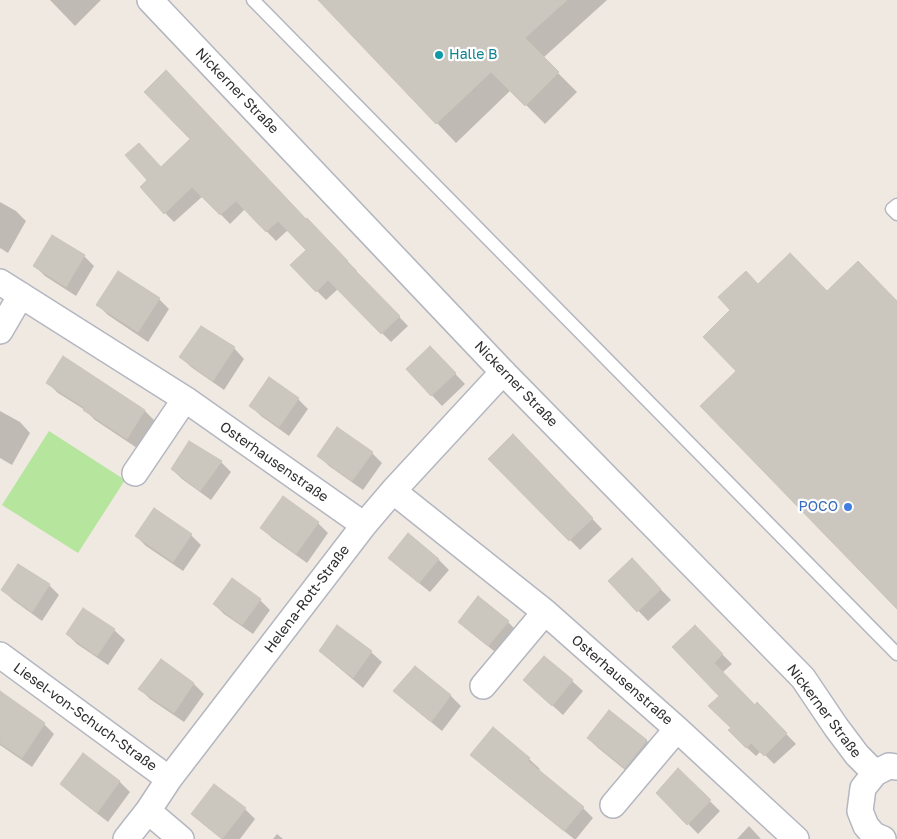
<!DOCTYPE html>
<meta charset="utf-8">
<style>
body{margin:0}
canvas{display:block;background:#efe9e1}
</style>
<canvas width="897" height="839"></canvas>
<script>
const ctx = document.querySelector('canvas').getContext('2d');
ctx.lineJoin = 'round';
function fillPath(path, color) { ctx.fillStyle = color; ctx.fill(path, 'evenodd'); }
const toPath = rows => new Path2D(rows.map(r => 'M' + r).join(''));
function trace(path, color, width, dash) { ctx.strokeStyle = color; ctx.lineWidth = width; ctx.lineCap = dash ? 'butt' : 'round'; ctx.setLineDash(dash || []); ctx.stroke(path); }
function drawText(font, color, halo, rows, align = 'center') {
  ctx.font = font + ' "Golos Text",sans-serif'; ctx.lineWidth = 4.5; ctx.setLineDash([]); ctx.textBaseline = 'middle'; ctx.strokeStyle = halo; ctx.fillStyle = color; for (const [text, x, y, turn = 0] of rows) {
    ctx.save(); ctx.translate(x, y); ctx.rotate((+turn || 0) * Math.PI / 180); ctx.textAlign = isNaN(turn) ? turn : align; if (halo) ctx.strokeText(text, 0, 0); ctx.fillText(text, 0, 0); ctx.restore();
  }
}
const green = toPath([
 [49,431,125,480,78,553,2,505]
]);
const shadow = toPath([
 [50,0,101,0,75,26],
 [320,0,607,0,543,58,577,92,545,124,511,90,456,143],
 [161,168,306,220,316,229,357,271,356,272,408,326,391,342,338,289,326,300,317,291,308,250,288,230,276,241,245,209,230,224,203,196,174,222,165,213],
 [0,202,16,211,26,221,8,253,0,248],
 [84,256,94,266,76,296,45,276,35,266],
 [159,299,169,309,148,342,108,315,98,305],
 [234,348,244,359,224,390,191,367,181,357],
 [440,358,465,384,442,406,407,369],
 [48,383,145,411,155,421,137,448,95,420,85,410,58,393],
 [298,399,308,409,289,436,261,416,251,406],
 [0,411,20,422,30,433,12,465,0,458],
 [523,446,602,529,580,550,490,459],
 [372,453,382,463,363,490,329,466,319,456],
 [221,462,231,472,211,500,182,479,172,469],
 [318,523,328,533,307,563,272,538,262,528],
 [191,535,201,545,183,571,146,546,136,536],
 [408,535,439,560,449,570,430,592,400,568,389,558],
 [642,570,671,600,648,621,610,581],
 [232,580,260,600,270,610,253,634,224,614,214,604],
 [49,585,59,595,42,621,13,600,3,590],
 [83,610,114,630,125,640,108,665,77,644,67,634],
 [508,622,518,632,499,655,470,632],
 [695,627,732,664,722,673,755,706,757,704,796,744,774,764,761,751,756,756,746,747,732,728],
 [320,651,371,652,382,662,363,688,331,661],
 [544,658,572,681,583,691,563,715,535,690],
 [415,668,451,696,461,706,442,731,405,701,395,691],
 [193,683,204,694,184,722,150,699,140,689],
 [0,705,44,724,54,734,32,767,0,745],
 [610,711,647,741,657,751,635,778,598,748,588,738],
 [493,729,529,759,540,769,538,771,583,808,593,818,576,839,574,839,482,765,472,755],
 [83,755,120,782,130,792,108,822,72,794,62,784],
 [678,770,720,811,698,834,658,793],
 [214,786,245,809,255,819,240,839,222,839,203,824,193,814],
 [749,826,761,839,737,839],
 [277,834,283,839,273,839]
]);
const building = toPath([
 [318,0,567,0,525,38,559,72,525,106,491,72,436,124,318,0],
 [166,70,306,219,307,218,348,261,347,262,400,316,381,334,328,280,316,292,290,265,306,250,278,221,266,232,236,201,220,215,192,187,164,214,140,187,147,180,125,155,139,143,161,167,190,139,144,92,166,70],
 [52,235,85,255,66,287,33,266,52,235],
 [790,253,827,291,858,261,897,301,897,609,700,406,736,371,703,337,730,310,718,297,746,271,758,284,790,253],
 [118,271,160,298,138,332,96,305,118,271],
 [201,326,235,347,213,381,179,357,201,326],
 [430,346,456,373,431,396,406,369,430,346],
 [63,356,145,410,127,439,83,410,85,408,46,383,63,356],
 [269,377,299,398,279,427,249,406,269,377],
 [337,427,373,452,352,481,317,456,337,427],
 [513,434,593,518,569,541,488,459,513,434],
 [189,441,222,461,200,491,171,469,189,441],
 [283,496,319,522,296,554,260,528,283,496],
 [154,508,192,534,173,562,135,536,154,508],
 [408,533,439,559,419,583,388,558,408,533],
 [632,558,661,589,637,612,608,581,632,558],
 [18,564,50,584,32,612,1,590,18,564],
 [232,578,261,599,242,625,213,604,232,578],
 [478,596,509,621,488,646,458,622,478,596],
 [83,608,115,629,97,656,66,634,83,608],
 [337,625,372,651,353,678,319,651,337,625],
 [695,625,723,654,714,663,755,705,757,702,787,733,764,756,751,743,746,748,728,730,731,728,708,706,719,696,672,647,695,625],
 [544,656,573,680,552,706,523,680,544,656],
 [161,659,194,683,174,713,138,689,161,659],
 [415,666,451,695,431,722,393,691,415,666],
 [0,691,45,723,22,758,0,743,0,691],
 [609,710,647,740,625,768,587,738,609,710],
 [493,727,530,758,528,761,584,807,564,831,470,755,493,727],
 [83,753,120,781,97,813,60,784,83,753],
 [678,768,711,800,687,825,656,793,678,768],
 [214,784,246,808,222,839,191,814,214,784]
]);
const service = toPath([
 [253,0,897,654],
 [897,205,892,209,897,214]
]);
const minor = toPath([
 [150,0,503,372,803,678,836,727,857,755,875,773],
 [0,282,185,399,364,525],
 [0,331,21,295],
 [135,473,185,399],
 [393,491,545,612,677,729,796,839],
 [0,655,169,779],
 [483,686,545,612],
 [613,805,677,729],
 [148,811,181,839],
 [126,839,148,811,169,779,364,525,393,491,503,372],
 [883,839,874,835,866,826,860,811,863,788,875,773,889,766,897,767]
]);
const markers = [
 [439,55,5,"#0f9aa8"],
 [848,507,5,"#3f7fe0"]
];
const cultureNames = [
 ["Halle B",449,55]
];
const streetNames = [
 ["Nickerner Straße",237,91,46],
 ["Nickerner Straße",516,384,46],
 ["Osterhausenstraße",274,462,35],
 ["Helena-Rott-Straße",307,599,-53],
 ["Osterhausenstraße",622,680,41],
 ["Nickerner Straße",824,711,53],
 ["Liesel-von-Schuch-Straße",85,717,36]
];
const shopNames = [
 ["POCO",838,507]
];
fillPath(green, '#b6e59e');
fillPath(shadow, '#0003');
fillPath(building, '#cbc7bf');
trace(building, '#cbc5ba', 1);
trace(service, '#b4b7c1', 15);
trace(minor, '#b4b7c1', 28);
trace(service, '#fff', 12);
trace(minor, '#fff', 25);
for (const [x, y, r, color] of markers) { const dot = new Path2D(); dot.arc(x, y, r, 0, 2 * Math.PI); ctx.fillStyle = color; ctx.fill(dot); trace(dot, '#fff', 2); }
drawText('14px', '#0d838f', '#fff', cultureNames, 'left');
drawText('14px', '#2e2e2e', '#fff', streetNames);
drawText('14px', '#366cbe', '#fff', shopNames, 'right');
</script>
